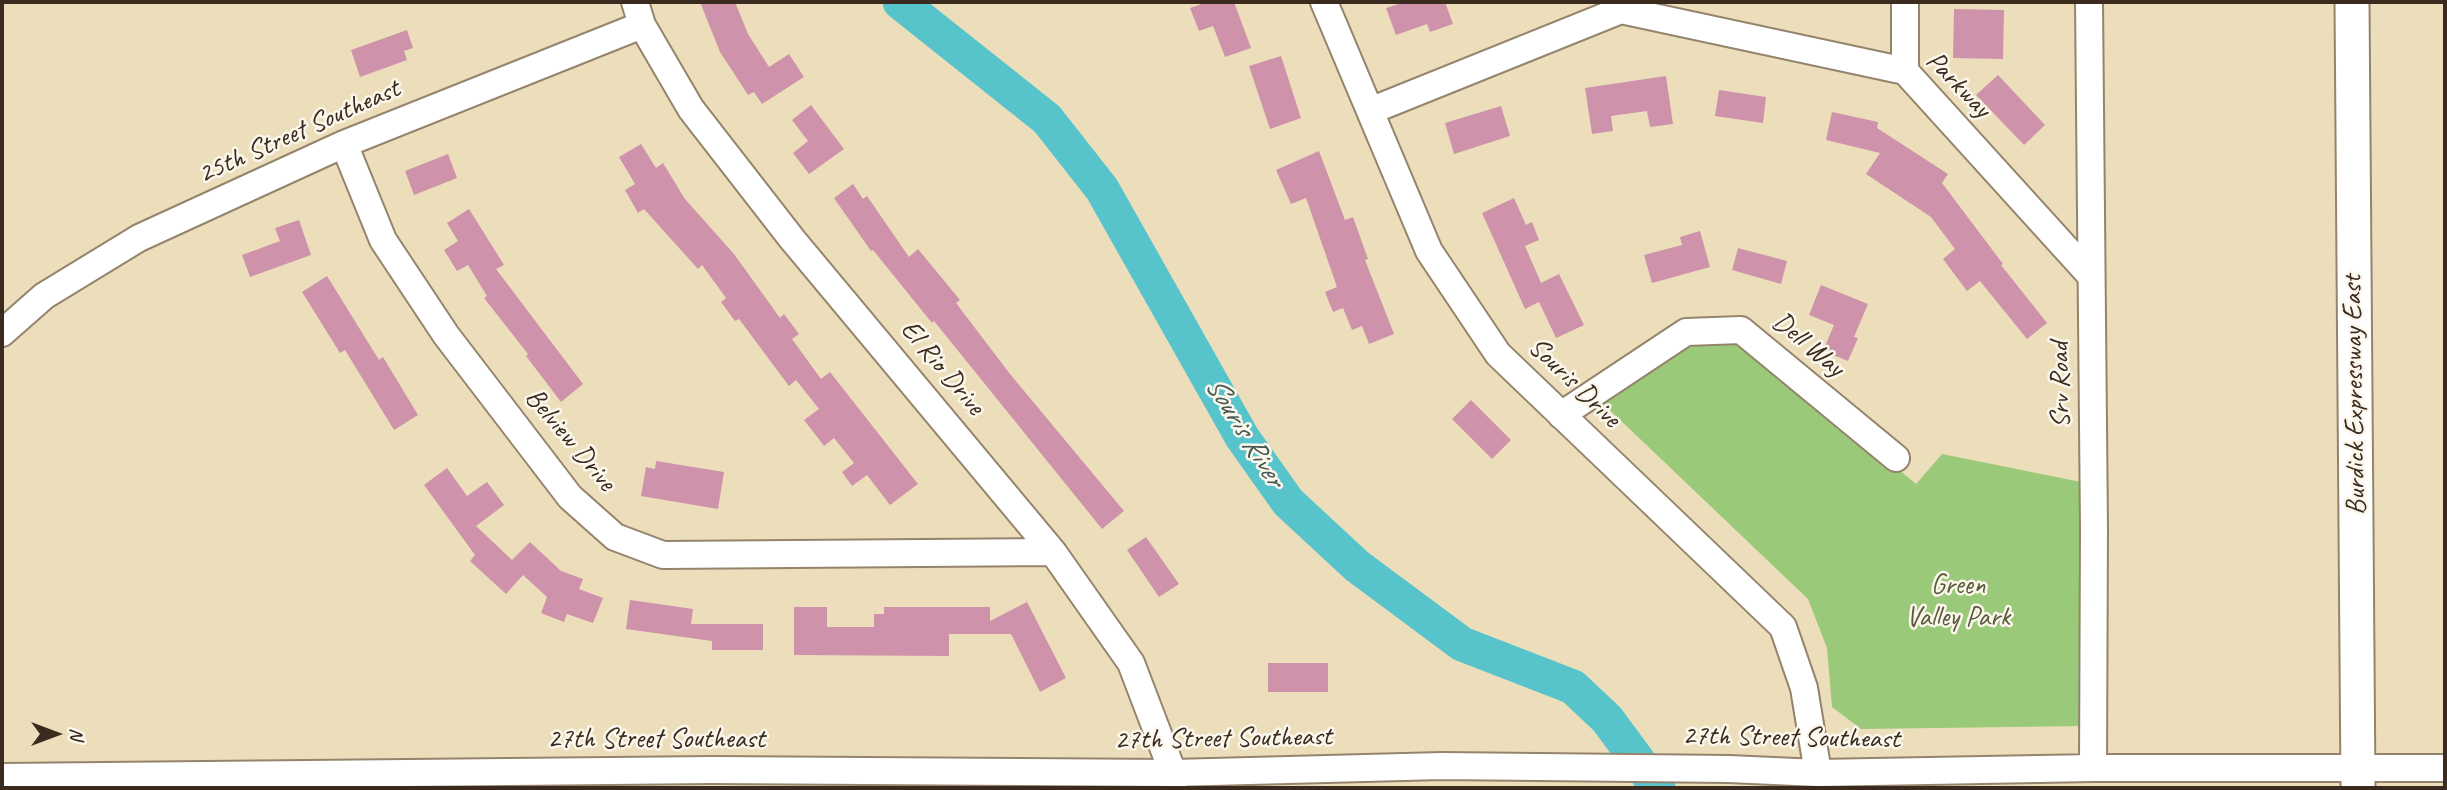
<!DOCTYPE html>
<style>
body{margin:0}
#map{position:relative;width:2447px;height:790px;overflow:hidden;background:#ecdebb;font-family:Caveat,sans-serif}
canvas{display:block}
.frame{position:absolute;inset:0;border:4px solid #3b2a1e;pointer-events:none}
.north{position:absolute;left:21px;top:699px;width:70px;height:70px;-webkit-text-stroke:5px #fbf7ec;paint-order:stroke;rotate:90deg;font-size:19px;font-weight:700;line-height:28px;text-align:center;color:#3b2a1e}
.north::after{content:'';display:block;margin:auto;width:24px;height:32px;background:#3b2a1e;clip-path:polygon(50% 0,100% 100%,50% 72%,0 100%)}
</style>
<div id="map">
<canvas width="2447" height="790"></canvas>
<div class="frame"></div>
<div class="north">N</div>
</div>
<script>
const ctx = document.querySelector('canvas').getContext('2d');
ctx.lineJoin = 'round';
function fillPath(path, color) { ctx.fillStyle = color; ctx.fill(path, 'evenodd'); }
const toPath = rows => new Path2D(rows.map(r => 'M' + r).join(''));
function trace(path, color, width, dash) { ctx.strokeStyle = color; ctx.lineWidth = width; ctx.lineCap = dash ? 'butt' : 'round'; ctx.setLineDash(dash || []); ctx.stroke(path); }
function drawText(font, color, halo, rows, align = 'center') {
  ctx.font = font + ' Caveat,sans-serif'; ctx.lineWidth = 5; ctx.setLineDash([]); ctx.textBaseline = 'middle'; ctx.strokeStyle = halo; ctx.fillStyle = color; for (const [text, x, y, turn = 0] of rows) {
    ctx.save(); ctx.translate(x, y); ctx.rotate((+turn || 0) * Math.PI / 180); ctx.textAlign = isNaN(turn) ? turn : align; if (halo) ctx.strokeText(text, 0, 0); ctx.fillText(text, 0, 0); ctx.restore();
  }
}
const green = toPath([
 [1738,335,1916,484,1942,454,2081,482,2085,726,1861,729,1832,707,1827,648,1808,599,1595,396,1684,336]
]);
const river = toPath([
 [900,2,1047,119,1102,189,1242,437,1288,502,1357,566,1462,644,1573,687,1607,719,1658,788]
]);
const building = toPath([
 [700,2,735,2,748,34,769,67,789,54,804,77,762,104,754,92,748,95,720,52],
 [1207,2,1234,2,1251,48,1225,57,1213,26,1199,31,1190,8],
 [1405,2,1445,2,1453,24,1430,32,1427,24,1396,35,1386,8],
 [1954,9,2004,10,2003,59,1953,58],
 [407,30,413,48,404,51,407,60,360,77,351,50],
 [1281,56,1301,118,1270,129,1249,66],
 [1998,75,2045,125,2024,145,1976,95],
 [1666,76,1673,124,1650,127,1647,111,1611,116,1613,131,1592,134,1585,88],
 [1719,90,1766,97,1763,123,1715,116],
 [811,105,844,149,809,174,793,153,808,141,792,120],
 [1501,106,1510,136,1454,154,1445,123],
 [1832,112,1878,122,1877,128,1948,174,1942,183,2003,264,2001,265,2047,323,2027,339,1980,281,1967,291,1943,259,1955,249,1931,217,1866,174,1880,153,1826,140],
 [641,144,656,168,663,163,685,199,734,254,780,318,784,314,799,334,792,339,821,379,830,372,918,484,890,505,867,475,852,486,842,472,854,463,834,438,824,446,804,420,819,409,796,380,789,386,739,319,735,321,721,302,726,298,702,265,698,269,644,209,638,213,625,190,635,184,619,157],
 [1319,151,1345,220,1353,217,1368,259,1365,260,1394,334,1369,344,1362,326,1352,330,1343,308,1333,312,1325,292,1337,287,1306,198,1291,204,1276,170],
 [448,154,457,178,414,195,405,171],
 [853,184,863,199,867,196,909,257,918,249,960,300,956,303,1010,374,1124,511,1102,529,934,321,932,323,873,250,871,251,834,198],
 [1514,198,1526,225,1532,222,1539,240,1525,246,1541,283,1559,274,1584,325,1556,338,1539,302,1525,309,1482,213],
 [469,209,504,265,496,269,583,384,561,402,526,356,528,354,484,298,487,296,468,265,457,271,444,250,458,241,447,223],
 [299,220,311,255,250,277,242,255,280,241,275,228],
 [1700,231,1710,267,1652,283,1644,255,1682,245,1680,237],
 [1738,248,1787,261,1781,284,1732,270],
 [327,276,379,360,383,357,418,415,394,430,345,350,340,353,302,292],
 [1821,285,1868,304,1854,337,1858,338,1848,361,1823,351,1834,325,1809,315],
 [1471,400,1511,440,1492,459,1452,419],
 [656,461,724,472,718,509,641,496,646,467,655,469],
 [447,468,467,496,487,482,504,505,476,526,512,560,530,542,561,571,583,579,579,589,603,598,593,623,567,614,564,622,541,613,547,597,523,575,506,594,470,561,475,555,424,485],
 [1146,537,1179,584,1159,597,1127,550],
 [630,600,693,609,691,624,763,624,763,650,712,650,712,641,626,629],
 [1027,602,1066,678,1040,692,1011,634,949,634,949,656,794,655,794,607,827,607,827,627,874,627,874,614,884,614,884,607,990,607,990,621],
 [1268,663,1328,663,1328,692,1268,692]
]);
const minor = toPath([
 [635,2,642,25,691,109,792,239,1053,552,1131,663,1173,773,1173,787],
 [1324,2,1429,251,1498,354,1783,627,1804,688,1818,773],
 [2089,2,2094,529,2093,768],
 [1905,71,1905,2],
 [1370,111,1621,10,1905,71,2091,276],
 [344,144,383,240,446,335,570,497,615,537,663,555,1053,552],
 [2,333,44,296,139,238,344,144,642,25],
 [1561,415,1686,332,1741,330,1896,458],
 [2,777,712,770,1173,773,1442,766,1729,769,1818,773,2093,768,2445,768]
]);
const major = toPath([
 [2352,2,2358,788]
]);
const streetNames = [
 ["Parkway",1958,85,46],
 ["25th Street Southeast",299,132,-24],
 ["Dell Way",1808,345,40],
 ["El Rio Drive",942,368,50],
 ["Souris Drive",1574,383,44],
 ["Srv Road",2061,385,-91],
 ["Burdick Expressway East",2355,395,-91],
 ["Belview Drive",570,440,50],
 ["27th Street Southeast",1791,738,1],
 ["27th Street Southeast",1223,739,-1],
 ["27th Street Southeast",656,740]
];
const parkNames = [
 ["Green",1958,586],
 ["Valley Park",1958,618]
];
const waterNames = [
 ["Souris River",1244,432,58]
];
fillPath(green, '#9aca79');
trace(river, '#57c4cb', 35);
fillPath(building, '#ce93aa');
trace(minor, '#94846c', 30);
trace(major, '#94846c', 37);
trace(minor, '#fff', 26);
trace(major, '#fff', 33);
drawText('28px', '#3b2a1e', '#fbf7ec', streetNames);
drawText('28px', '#585a39', '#fbf7ec', parkNames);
drawText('italic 30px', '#435852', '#fbf7ec', waterNames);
</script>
